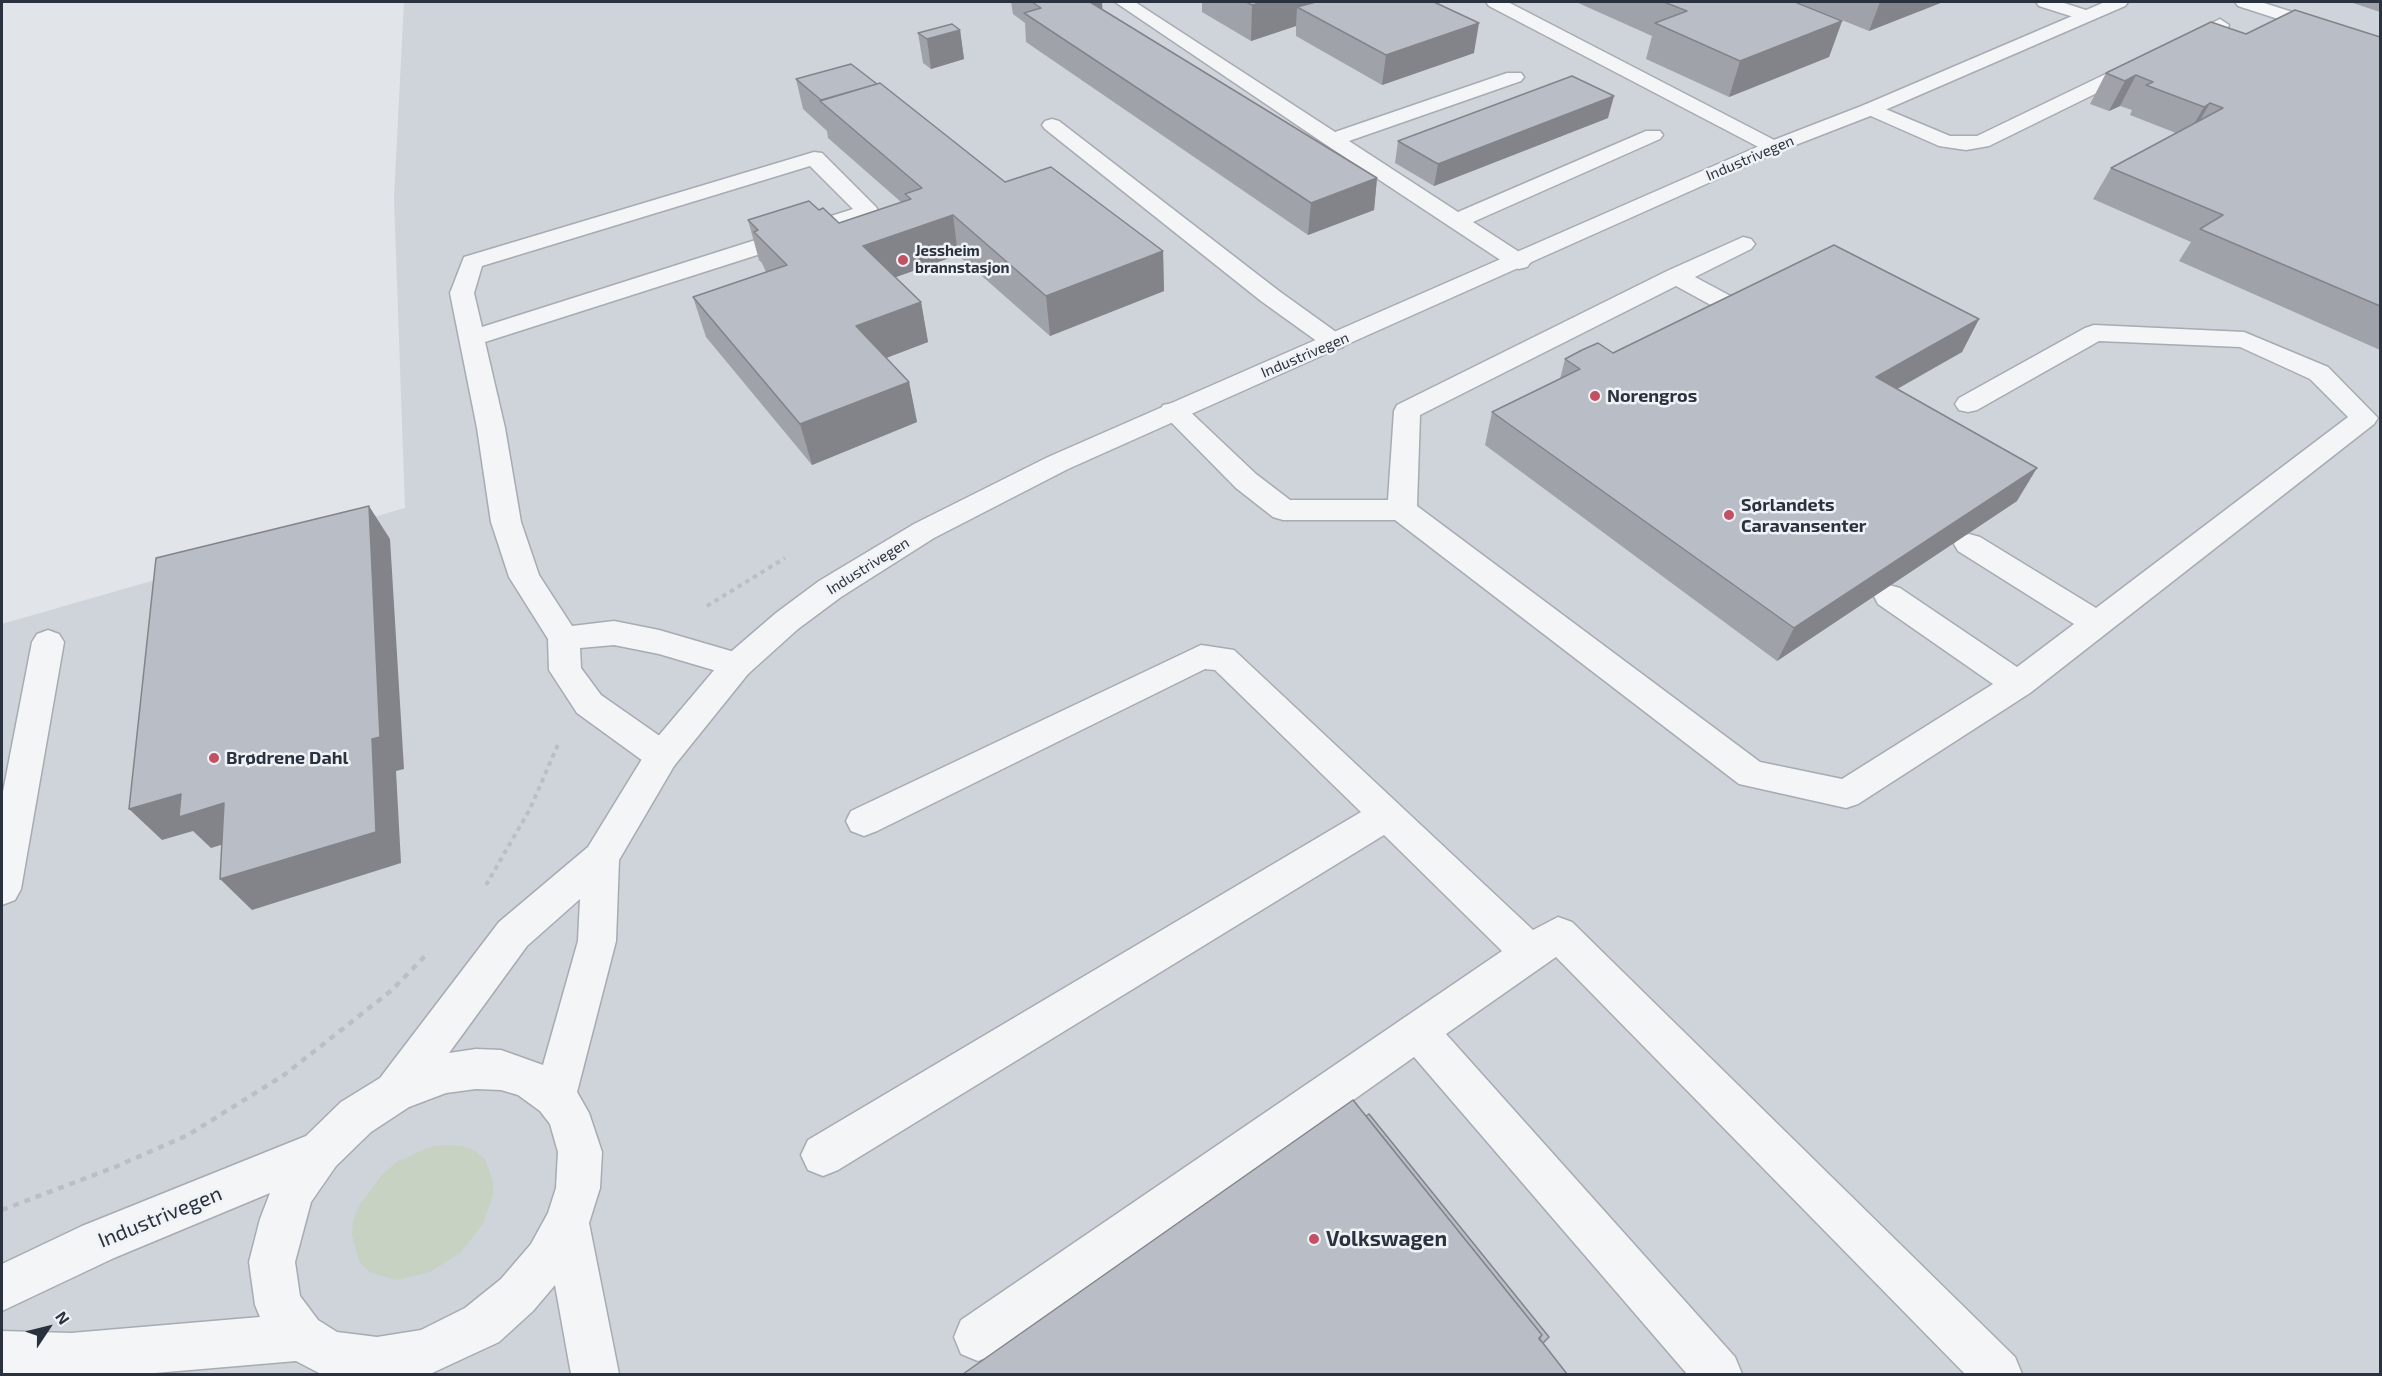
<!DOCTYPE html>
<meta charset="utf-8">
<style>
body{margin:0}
#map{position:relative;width:2382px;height:1376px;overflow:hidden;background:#e1e4e8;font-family:"Exo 2",sans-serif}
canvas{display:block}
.frame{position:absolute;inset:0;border:3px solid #2b323f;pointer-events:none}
.north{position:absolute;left:18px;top:1298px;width:60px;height:60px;-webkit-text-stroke:4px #f0f3f6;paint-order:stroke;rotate:55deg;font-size:16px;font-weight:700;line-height:24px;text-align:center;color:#2b323f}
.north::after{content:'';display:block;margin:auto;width:21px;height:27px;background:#2b323f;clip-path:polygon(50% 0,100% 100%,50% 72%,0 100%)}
</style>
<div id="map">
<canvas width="2382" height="1376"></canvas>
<div class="frame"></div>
<div class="north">N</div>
</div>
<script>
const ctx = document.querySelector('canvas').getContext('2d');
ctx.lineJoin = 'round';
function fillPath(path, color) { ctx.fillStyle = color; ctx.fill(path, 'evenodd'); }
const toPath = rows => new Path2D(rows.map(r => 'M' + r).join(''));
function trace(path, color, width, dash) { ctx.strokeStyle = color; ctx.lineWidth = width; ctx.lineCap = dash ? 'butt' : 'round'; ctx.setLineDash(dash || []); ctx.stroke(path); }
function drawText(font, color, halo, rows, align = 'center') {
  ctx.font = font + ' "Exo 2",sans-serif'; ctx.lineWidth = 5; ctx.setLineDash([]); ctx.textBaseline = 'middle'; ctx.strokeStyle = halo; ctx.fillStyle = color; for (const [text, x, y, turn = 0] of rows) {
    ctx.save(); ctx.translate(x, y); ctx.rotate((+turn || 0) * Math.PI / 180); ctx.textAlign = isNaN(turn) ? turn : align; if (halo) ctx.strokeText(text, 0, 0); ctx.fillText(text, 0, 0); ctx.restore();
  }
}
const built = toPath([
 [404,2,2380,2,2380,1374,2,1374,2,624,405,508,394,198]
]);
const green = toPath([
 [446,1145,462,1146,474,1151,484,1158,489,1169,493,1181,493,1195,483,1224,460,1253,430,1272,397,1280,369,1272,360,1263,352,1235,353,1220,360,1204,383,1174,398,1161,431,1147]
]);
const pathFar1 = toPath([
 [707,606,785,558],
 [486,885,530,809,559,742]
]);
const path = toPath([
 [2,1210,115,1167,188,1135,284,1075,392,990,427,954]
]);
const service = toPath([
 [1115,2,1135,2,1335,132,1507,73,1521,73,1524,77,1521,81,1349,141,1458,212,1646,131,1660,131,1663,135,1660,139,1473,222,1527,257,1531,262,1527,267,1519,269,1511,267,1325,144,1115,2],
 [1486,2,1508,2,1780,143,1784,147,1780,151,1773,153,1766,151,1489,6,1486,2],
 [2036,2,2061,2,2092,12,2095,16,2086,21,2039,6,2036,2],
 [2220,19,2229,25,2227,29,1989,146,1966,150,1939,146,1864,113,1861,109,1864,105,1871,103,1950,136,1977,136,2220,19],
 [1052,119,1059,121,1279,291,1343,337,1347,342,1343,347,1334,350,1325,347,1261,301,1045,129,1042,125,1045,121,1052,119],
 [814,152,822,153,876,207,879,212,876,217,485,342,505,428,521,522,539,575,572,626,614,621,659,630,748,656,753,665,748,674,737,677,659,654,614,645,580,648,581,668,601,695,674,746,679,756,674,766,662,770,650,766,577,713,549,670,548,639,509,577,491,522,477,428,450,293,464,257,814,152],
 [810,166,853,209,482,327,474,293,482,266,810,166],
 [1743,237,1751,239,1755,244,1751,249,1695,277,1738,300,1741,305,1738,310,1729,312,1720,310,1676,286,1420,415,1417,506,1760,762,1842,779,1993,684,1878,604,1874,596,1878,588,1889,585,1900,588,2017,667,2074,624,1958,551,1954,544,1958,537,1969,534,1980,537,2096,608,2348,417,2310,379,2240,347,2099,341,1977,410,1968,412,1959,410,1955,404,1959,398,2085,328,2094,325,2244,332,2328,367,2378,418,2374,424,2030,693,1858,804,1846,808,1739,784,1395,520,1283,520,1273,517,1236,488,1160,411,1163,405,1173,403,1183,405,1256,474,1290,500,1388,500,1394,411,1397,405,1667,271,1743,237],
 [48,630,59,634,64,642,21,889,15,900,2,905,2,797,32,642,37,634,48,630],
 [1201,645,1234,650,1533,930,1558,917,1572,922,2015,1357,2022,1374,1965,1374,1556,957,1446,1034,1735,1357,1742,1374,1687,1374,1414,1057,995,1354,978,1361,961,1354,954,1337,961,1320,1502,951,1384,835,838,1170,823,1176,808,1170,801,1155,808,1140,1361,812,1215,670,1205,669,877,831,864,836,851,831,846,821,851,811,1201,645]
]);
const minor = toPath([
 [2105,2,2128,2,2125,6,1878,113,1780,151,1068,469,934,538,841,597,798,629,748,674,674,766,619,860,616,941,577,1092,589,1113,602,1152,600,1188,589,1223,619,1374,571,1374,555,1285,533,1311,499,1342,430,1374,321,1374,296,1361,143,1374,2,1374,2,1331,71,1333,260,1317,255,1305,249,1262,260,1219,270,1193,114,1258,2,1311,2,1264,82,1226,306,1136,341,1102,380,1078,499,922,588,847,650,746,726,656,776,613,819,581,914,524,1048,457,1766,143,1864,105,2105,2],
 [580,899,578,941,543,1065,501,1050,476,1049,449,1053,527,946,580,899],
 [476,1089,501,1090,518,1095,540,1111,550,1124,558,1152,556,1188,548,1213,531,1244,501,1279,465,1308,421,1330,377,1337,337,1332,318,1320,300,1296,295,1262,311,1202,336,1166,371,1132,409,1107,446,1093,476,1089],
 [2235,2,2261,2,2380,40,2380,52,2238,6,2235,2]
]);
const wall = toPath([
 [1011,2,1102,2,1102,9,1377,178,1374,210,1308,235,1026,42,1025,23,1013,14],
 [1202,2,1434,2,1474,53,1382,85,1296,36,1296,26,1251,41,1202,12],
 [1576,2,1795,2,1842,21,1829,57,1729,97,1646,59,1652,36],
 [1797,2,1943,2,1869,31],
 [2350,2,2380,2,2380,12],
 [960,30,964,59,931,69,923,63,918,33],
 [2246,34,2380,37,2380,350,2179,261,2191,242,2093,199,2111,168,2176,133,2130,115,2132,110,2120,106,2109,111,2090,104,2106,73],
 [796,79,877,84,1005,182,1163,251,1164,291,1050,336,958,255,895,277,921,302,928,342,886,358,909,382,917,422,812,465,706,337,693,297,766,272,762,263,759,260,748,220,819,210,839,223,901,202,828,138,827,131,803,109],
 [1608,118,1434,186,1395,163,1398,141],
 [1979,319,1962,352,1897,389,2017,501,1777,661,1485,445,1492,412,1560,379,1565,359,1613,353]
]);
const shadedWall = toPath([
 [1083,2,1102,2,1103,20],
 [1264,2,1376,2,1297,7,1296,26,1251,41,1252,5],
 [1880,2,1943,2,1869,31],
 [1842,21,1829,57,1729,97,1740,61],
 [1479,23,1474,53,1382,85,1386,55],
 [960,30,964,59,931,69,927,39],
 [2136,75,2120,106,2109,111,2125,81],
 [1614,96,1608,118,1434,186,1438,164],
 [2210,103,2192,134,2186,137,2204,107],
 [1377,178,1374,210,1308,235,1311,203],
 [953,215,958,255,871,286,863,246],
 [1163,251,1164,291,1050,336,1046,296],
 [921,302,928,342,865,366,856,326],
 [1979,319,1962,352,1860,410,1876,377],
 [909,382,917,422,812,465,800,424],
 [2037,468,2017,501,1777,661,1794,628],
 [369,506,390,539,404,769,396,771,401,863,252,910,220,879],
 [181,794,224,803,254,835,211,848,193,831,162,840,129,809]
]);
const building = toPath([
 [1032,2,1090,2,1377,178,1311,203,1024,13,1041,8,1032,2],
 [1246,2,1264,2,1252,5,1246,2],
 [1316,2,1434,2,1479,23,1386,55,1297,7,1316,2],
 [1664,2,1795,2,1842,21,1740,61,1655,23,1687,11,1664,2],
 [2295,10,2380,37,2380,306,2200,229,2223,215,2111,168,2223,108,2210,103,2204,107,2146,85,2153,82,2136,75,2125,81,2106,73,2211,22,2246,34,2295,10],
 [952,24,960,30,927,39,918,33,952,24],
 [851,64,877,84,821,100,796,79,851,64],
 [1572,76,1614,96,1438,164,1398,141,1572,76],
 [880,83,1005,182,1051,167,1163,251,1046,296,953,215,863,246,921,302,856,326,909,382,800,424,693,297,787,265,754,232,758,230,748,220,809,201,819,210,823,208,839,223,911,199,905,194,922,188,820,101,880,83],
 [1834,245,1979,319,1876,377,2037,468,1794,628,1492,412,1580,369,1565,359,1582,350,1598,343,1613,353,1834,245],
 [369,506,380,737,372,739,376,832,220,879,224,803,179,817,181,794,129,809,156,558,369,506],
 [1353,1100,1542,1335,1539,1338,1567,1374,963,1374,1353,1100],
 [1369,1114,1549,1337,1543,1343,1539,1339,1542,1335,1366,1116,1369,1114]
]);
const markers = [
 [903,260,6,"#c45064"],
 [1595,396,6,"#c45064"],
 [1729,515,6,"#c45064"],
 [214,758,6,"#c45064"],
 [1314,1239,6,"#c45064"]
];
const farStreetnames = [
 ["Industrivegen",1750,158,-23],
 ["Industrivegen",1305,355,-23],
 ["Industrivegen",868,566,-32]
];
const farPoinames = [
 ["Jessheim",915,251],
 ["brannstasjon",915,268]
];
const poiNames = [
 ["Norengros",1607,396],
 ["Sørlandets",1741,505],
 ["Caravansenter",1741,526],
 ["Brødrene Dahl",226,758]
];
const nearStreetnames = [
 ["Industrivegen",160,1217,-22]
];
const nearPoinames = [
 ["Volkswagen",1326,1239]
];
fillPath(built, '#cfd3da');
fillPath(green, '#c7d2c3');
trace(service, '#a7abb2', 3);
trace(minor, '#a7abb2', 3);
trace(pathFar1, '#bbbec3', 4, [4.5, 4.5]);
trace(path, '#bbbec3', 4.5, [6, 6]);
fillPath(service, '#f3f5f7');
fillPath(minor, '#f3f5f7');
fillPath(wall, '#9fa3a9');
fillPath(shadedWall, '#82848a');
fillPath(building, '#b9bdc5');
trace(building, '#82848a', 1.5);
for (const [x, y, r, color] of markers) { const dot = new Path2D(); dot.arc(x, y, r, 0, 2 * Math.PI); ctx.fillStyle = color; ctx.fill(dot); trace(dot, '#f0f3f6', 2); }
drawText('15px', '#2b323f', '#f0f3f6', farStreetnames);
drawText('bold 15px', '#2b323f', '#f0f3f6', farPoinames, 'left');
drawText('bold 18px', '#2b323f', '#f0f3f6', poiNames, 'left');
drawText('21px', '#2b323f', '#f0f3f6', nearStreetnames);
drawText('bold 21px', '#2b323f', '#f0f3f6', nearPoinames, 'left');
</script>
